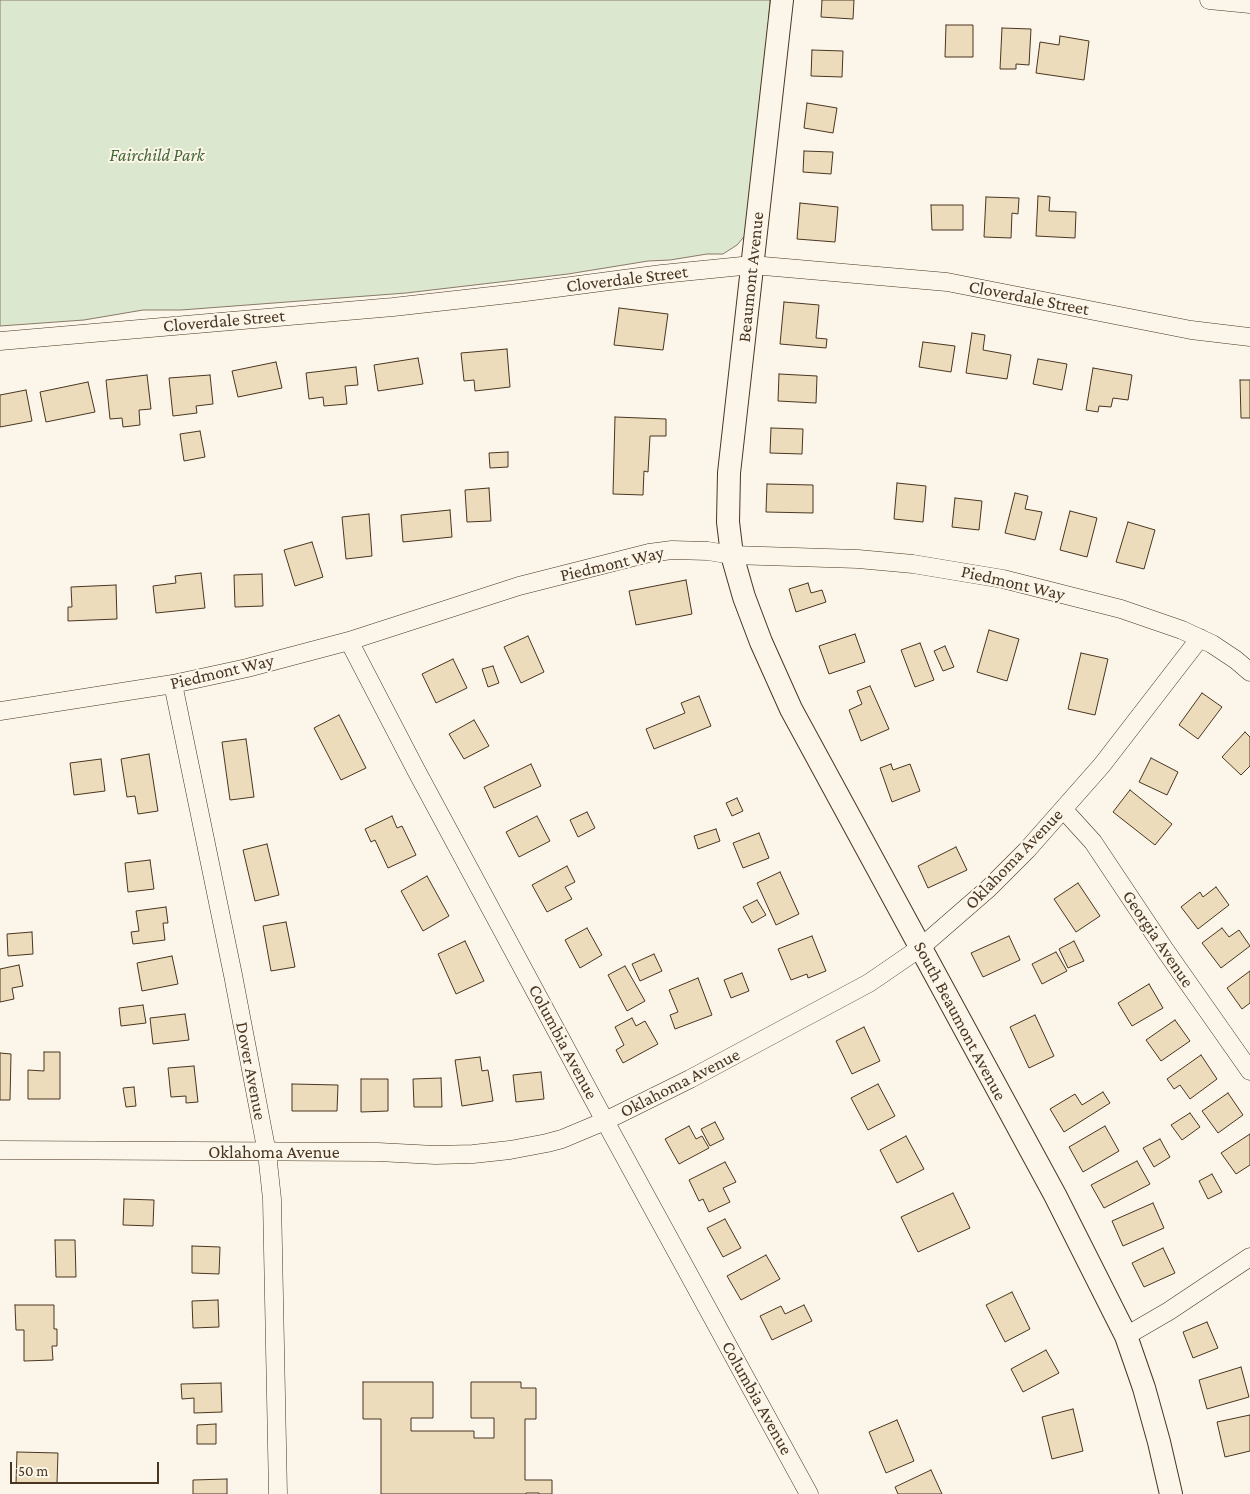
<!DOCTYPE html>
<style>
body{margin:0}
#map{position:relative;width:1250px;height:1494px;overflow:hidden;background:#fbf6e9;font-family:"Crimson Pro",serif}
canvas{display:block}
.scale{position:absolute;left:10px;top:1462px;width:149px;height:22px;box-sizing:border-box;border:2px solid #4a3520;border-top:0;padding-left:6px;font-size:15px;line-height:18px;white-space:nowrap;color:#4a3520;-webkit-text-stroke:4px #fbf6e9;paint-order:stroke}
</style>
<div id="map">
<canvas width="1250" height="1494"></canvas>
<div class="scale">50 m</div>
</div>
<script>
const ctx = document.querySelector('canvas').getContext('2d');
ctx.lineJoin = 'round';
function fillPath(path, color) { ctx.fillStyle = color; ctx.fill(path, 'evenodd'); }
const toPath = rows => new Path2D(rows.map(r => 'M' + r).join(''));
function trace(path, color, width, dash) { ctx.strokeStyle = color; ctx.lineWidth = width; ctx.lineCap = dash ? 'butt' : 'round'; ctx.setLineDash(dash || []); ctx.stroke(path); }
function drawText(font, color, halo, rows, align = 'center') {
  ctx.font = font + ' "Crimson Pro",serif'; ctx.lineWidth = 4; ctx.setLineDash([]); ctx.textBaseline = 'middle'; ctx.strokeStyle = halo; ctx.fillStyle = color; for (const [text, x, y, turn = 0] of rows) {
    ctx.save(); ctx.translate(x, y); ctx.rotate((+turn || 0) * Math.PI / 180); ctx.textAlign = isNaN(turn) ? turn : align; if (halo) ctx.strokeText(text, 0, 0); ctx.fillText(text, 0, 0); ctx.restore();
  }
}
const green = toPath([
 [0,0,770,0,760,142,748,232,737,245,723,254,707,254,670,260,648,261,568,274,406,293,181,310,143,310,84,320,0,326,0,0]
]);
const building = toPath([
 [822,0,854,0,853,19,821,17,822,0],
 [946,25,973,25,973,57,945,57,946,25],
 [1002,28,1031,29,1029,65,1016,64,1016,69,1000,69,1002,28],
 [1060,36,1089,41,1084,80,1036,73,1040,42,1059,45,1060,36],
 [812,50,843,51,842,77,811,76,812,50],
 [807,103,837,108,833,133,804,128,807,103],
 [804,151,833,152,831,174,803,172,804,151],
 [1038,196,1050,197,1049,211,1076,212,1075,238,1036,236,1038,196],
 [986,197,1019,198,1018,214,1012,213,1011,238,984,237,986,197],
 [800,203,838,207,835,242,797,239,800,203],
 [931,205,963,205,963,230,932,230,931,205],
 [784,302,819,305,816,338,827,339,826,348,780,344,784,302],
 [619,308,668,314,663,350,614,345,619,308],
 [972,333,985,335,983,350,1011,355,1007,379,966,373,972,333],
 [923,342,955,346,951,372,919,367,923,342],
 [507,349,510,387,475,391,474,380,464,381,461,353,507,349],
 [418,358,423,384,378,391,374,365,418,358],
 [1038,359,1067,364,1062,390,1033,384,1038,359],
 [276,362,282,388,238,397,232,371,276,362],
 [356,367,358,385,345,386,347,404,324,406,323,397,309,399,306,373,356,367],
 [1093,368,1132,375,1128,400,1113,398,1111,407,1099,406,1098,412,1086,410,1093,368],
 [779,374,817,376,816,403,778,401,779,374],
 [147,375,151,409,139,410,140,425,123,427,122,418,110,419,106,380,147,375],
 [210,375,213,404,196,406,197,413,173,416,169,378,210,375],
 [1240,380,1250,380,1250,418,1241,418,1240,380],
 [88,382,95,412,46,422,40,392,88,382],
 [26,390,32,421,0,427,0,395,26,390],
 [615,417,666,419,666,436,650,436,648,472,644,471,643,495,613,494,615,417],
 [771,428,803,429,802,454,770,453,771,428],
 [200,431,205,457,184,461,180,434,200,431],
 [508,452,508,467,490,468,489,453,508,452],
 [897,483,926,486,923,522,894,519,897,483],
 [767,484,813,485,813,513,766,512,767,484],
 [489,488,491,521,467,522,465,490,489,488],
 [1015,493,1028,496,1025,509,1042,512,1035,540,1005,533,1015,493],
 [955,498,982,501,979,530,952,527,955,498],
 [450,510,452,537,403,542,401,515,450,510],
 [1070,511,1097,518,1087,557,1060,550,1070,511],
 [369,514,372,556,346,559,342,517,369,514],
 [1128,522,1155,530,1144,569,1116,562,1128,522],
 [312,542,323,577,295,586,284,550,312,542],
 [201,573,205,608,156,613,153,586,176,583,175,576,201,573],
 [262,574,263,606,235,607,234,575,262,574],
 [686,580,692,614,636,625,629,591,686,580],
 [808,583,811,593,822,590,826,602,796,612,789,589,808,583],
 [116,585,117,619,68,621,68,607,72,607,71,587,116,585],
 [989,630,1019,639,1007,681,977,672,989,630],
 [855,634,865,662,829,674,819,646,855,634],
 [528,636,544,672,521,683,504,647,528,636],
 [920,643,934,680,915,687,901,650,920,643],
 [945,646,954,667,943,671,934,651,945,646],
 [1081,653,1108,659,1095,715,1068,709,1081,653],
 [453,659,467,688,436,703,422,674,453,659],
 [493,666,499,683,488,687,482,669,493,666],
 [870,686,889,729,861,741,849,710,862,704,857,691,870,686],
 [1202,693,1222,707,1198,739,1179,725,1202,693],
 [699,696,711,726,654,749,646,729,685,713,681,703,699,696],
 [339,715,366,768,341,780,314,728,339,715],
 [474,720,489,746,464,759,449,734,474,720],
 [1245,732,1250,737,1250,766,1241,775,1222,757,1245,732],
 [246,739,254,797,230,800,222,742,246,739],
 [149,754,158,811,138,814,135,796,127,797,121,759,149,754],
 [1151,758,1178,772,1167,795,1139,782,1151,758],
 [101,759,105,791,74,795,70,763,101,759],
 [531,764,541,786,494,808,484,787,531,764],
 [891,764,893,770,910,764,920,791,892,802,880,768,891,764],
 [1130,790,1172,824,1155,845,1113,812,1130,790],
 [737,798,743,811,732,816,726,803,737,798],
 [587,812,595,828,578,837,570,820,587,812],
 [392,816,397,828,402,826,416,855,388,868,375,840,371,842,365,829,392,816],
 [537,816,550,841,519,857,506,832,537,816],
 [716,829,720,841,698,849,694,836,716,829],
 [759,833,769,858,743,868,733,843,759,833],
 [267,844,279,895,255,901,243,850,267,844],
 [956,847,967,870,928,888,918,866,956,847],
 [150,860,154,889,128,892,125,863,150,860],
 [567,866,575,882,565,887,572,899,547,912,532,885,567,866],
 [780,872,799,914,776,925,757,883,780,872],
 [427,876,449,916,423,931,401,891,427,876],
 [1078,883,1100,916,1076,932,1054,899,1078,883],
 [1216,887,1229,905,1198,929,1181,907,1200,892,1203,897,1216,887],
 [757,900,766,915,752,923,743,907,757,900],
 [166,907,168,923,163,923,165,940,133,944,131,932,139,931,136,911,166,907],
 [286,922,295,967,271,971,263,926,286,922],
 [587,928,602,955,580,968,565,940,587,928],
 [1222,928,1229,937,1239,930,1250,946,1221,968,1202,943,1222,928],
 [32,932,33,954,8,956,7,934,32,932],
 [812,936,826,971,808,978,807,974,791,980,778,949,812,936],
 [1009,936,1020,960,983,977,971,953,1009,936],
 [465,941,484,981,456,994,438,954,465,941],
 [1074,941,1084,961,1068,968,1059,949,1074,941],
 [1056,952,1067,971,1042,984,1032,964,1056,952],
 [654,954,662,971,640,981,632,964,654,954],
 [172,956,178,984,142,991,137,963,172,956],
 [19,965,23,986,12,988,14,999,0,1002,0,969,19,965],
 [625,966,645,1001,627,1011,608,975,625,966],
 [1250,971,1250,1003,1242,1009,1227,988,1250,971],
 [742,973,749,991,731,998,724,980,742,973],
 [698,978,712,1015,675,1029,670,1015,678,1012,669,990,698,978],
 [1149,984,1163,1008,1132,1026,1118,1003,1149,984],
 [143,1005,146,1023,121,1026,119,1008,143,1005],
 [185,1014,189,1040,153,1044,150,1018,185,1014],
 [1035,1015,1054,1056,1029,1068,1010,1027,1035,1015],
 [632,1018,636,1026,645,1021,658,1044,623,1063,616,1050,624,1045,615,1027,632,1018],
 [1175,1020,1190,1041,1161,1061,1146,1040,1175,1020],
 [864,1027,880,1061,852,1074,836,1041,864,1027],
 [44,1052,60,1052,60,1099,28,1099,28,1070,44,1071,44,1052],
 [0,1053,11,1054,10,1100,0,1100,0,1053],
 [1201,1055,1217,1079,1190,1099,1180,1085,1174,1089,1167,1079,1201,1055],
 [480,1057,482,1071,488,1070,493,1101,462,1106,455,1060,480,1057],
 [194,1066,198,1102,186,1103,186,1096,171,1097,168,1068,194,1066],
 [541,1072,544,1099,516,1102,513,1075,541,1072],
 [441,1078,442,1107,414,1107,413,1079,441,1078],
 [361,1079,388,1079,388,1111,361,1112,361,1079],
 [292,1084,338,1085,337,1111,292,1111,292,1084],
 [878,1084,895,1116,868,1130,851,1098,878,1084],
 [134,1087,136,1106,126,1107,123,1088,134,1087],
 [1103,1092,1110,1103,1064,1132,1050,1109,1075,1094,1082,1105,1103,1092],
 [1228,1093,1243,1115,1218,1133,1202,1111,1228,1093],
 [1190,1113,1200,1127,1182,1140,1171,1125,1190,1113],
 [715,1122,724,1139,710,1146,701,1129,715,1122],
 [689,1126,696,1139,702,1136,709,1148,679,1164,665,1139,689,1126],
 [1105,1126,1119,1151,1083,1172,1069,1147,1105,1126],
 [1250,1134,1250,1165,1236,1174,1221,1153,1250,1134],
 [906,1136,924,1169,897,1183,880,1150,906,1136],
 [1160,1139,1170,1157,1154,1167,1143,1148,1160,1139],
 [1137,1161,1150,1184,1104,1208,1091,1185,1137,1161],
 [725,1162,736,1182,723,1188,730,1202,709,1212,703,1199,699,1201,689,1180,725,1162],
 [1212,1174,1222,1192,1208,1199,1199,1181,1212,1174],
 [953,1193,970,1228,918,1252,901,1217,953,1193],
 [124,1199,154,1200,153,1226,123,1225,124,1199],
 [1153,1203,1164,1228,1123,1246,1112,1221,1153,1203],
 [725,1219,741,1248,723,1257,707,1228,725,1219],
 [55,1240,75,1240,76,1277,56,1277,55,1240],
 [192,1246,220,1247,219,1274,192,1273,192,1246],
 [1163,1248,1175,1273,1144,1287,1132,1263,1163,1248],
 [766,1255,780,1279,741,1300,727,1276,766,1255],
 [1012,1292,1030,1329,1005,1342,986,1305,1012,1292],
 [218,1300,219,1327,193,1328,192,1301,218,1300],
 [15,1305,54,1305,54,1329,57,1329,57,1346,52,1346,53,1360,24,1361,24,1330,16,1330,15,1305],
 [804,1305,812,1321,772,1340,760,1316,781,1306,785,1314,804,1305],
 [1207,1322,1218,1348,1193,1358,1183,1332,1207,1322],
 [1046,1350,1059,1373,1023,1392,1011,1369,1046,1350],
 [1241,1367,1249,1397,1207,1409,1199,1380,1241,1367],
 [363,1382,433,1382,433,1418,411,1418,411,1431,474,1431,474,1438,494,1438,494,1418,471,1418,471,1382,521,1382,521,1388,536,1388,536,1419,525,1419,525,1480,552,1480,552,1494,539,1494,539,1493,526,1493,526,1494,381,1494,381,1419,363,1419,363,1382],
 [221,1383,222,1412,194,1413,194,1398,182,1399,181,1384,221,1383],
 [1073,1409,1083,1451,1052,1459,1042,1417,1073,1409],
 [1250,1415,1250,1451,1225,1457,1217,1422,1250,1415],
 [897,1420,914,1461,886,1473,869,1432,897,1420],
 [216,1424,216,1444,197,1444,197,1425,216,1424],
 [17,1452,58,1453,57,1483,16,1483,17,1452],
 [931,1470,942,1494,898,1494,895,1487,931,1470],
 [227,1479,227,1494,193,1494,193,1480,227,1479]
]);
const minor = toPath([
 [1209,0,1250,4],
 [0,341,393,307,518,293,662,274,752,265,947,282,1191,330,1250,337],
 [349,641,416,770,605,1121,809,1494],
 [173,684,233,975,267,1153,272,1199,278,1494],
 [0,711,173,684,247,668,349,641,519,586,649,553,672,550,708,551,732,555,858,559,913,564,1003,579,1121,609,1182,630,1212,644,1236,660,1250,672],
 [1063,809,1093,842,1165,950,1250,1071],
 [0,1150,378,1152,435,1155,473,1154,510,1150,547,1143,562,1139,605,1121,690,1079,869,983,920,948,989,888,1027,850,1102,765,1200,638],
 [1126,1336,1169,1311,1250,1257]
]);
const tertiary = toPath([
 [782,0,729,473,728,522,732,555,744,597,761,642,791,709,1055,1195,1126,1336,1144,1388,1159,1442,1171,1494]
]);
const parkNames = [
 ["Fairchild Park",157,155]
];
const streetNames = [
 ["Beaumont Avenue",751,277,-84],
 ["Cloverdale Street",627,279,-7],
 ["Cloverdale Street",1029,298,11],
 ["Cloverdale Street",224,321,-5],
 ["Piedmont Way",612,564,-13],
 ["Piedmont Way",1013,583,13],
 ["Piedmont Way",222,672,-13],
 ["Oklahoma Avenue",1014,859,-46],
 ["Georgia Avenue",1158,939,56],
 ["South Beaumont Avenue",960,1021,62],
 ["Columbia Avenue",563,1042,62],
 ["Dover Avenue",251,1071,79],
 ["Oklahoma Avenue",680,1083,-27],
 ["Oklahoma Avenue",274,1152],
 ["Columbia Avenue",757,1398,61]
];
fillPath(green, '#dce7d0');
trace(green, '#887966', 1);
fillPath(building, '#ecdcbc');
trace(building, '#4a3520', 1);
trace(minor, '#4a3520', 19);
trace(tertiary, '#4a3520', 24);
trace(minor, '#fbf6e9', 18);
trace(tertiary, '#fbf6e9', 22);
drawText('italic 18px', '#436837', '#fbf6e9', parkNames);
drawText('18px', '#4a3520', '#fbf6e9', streetNames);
</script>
